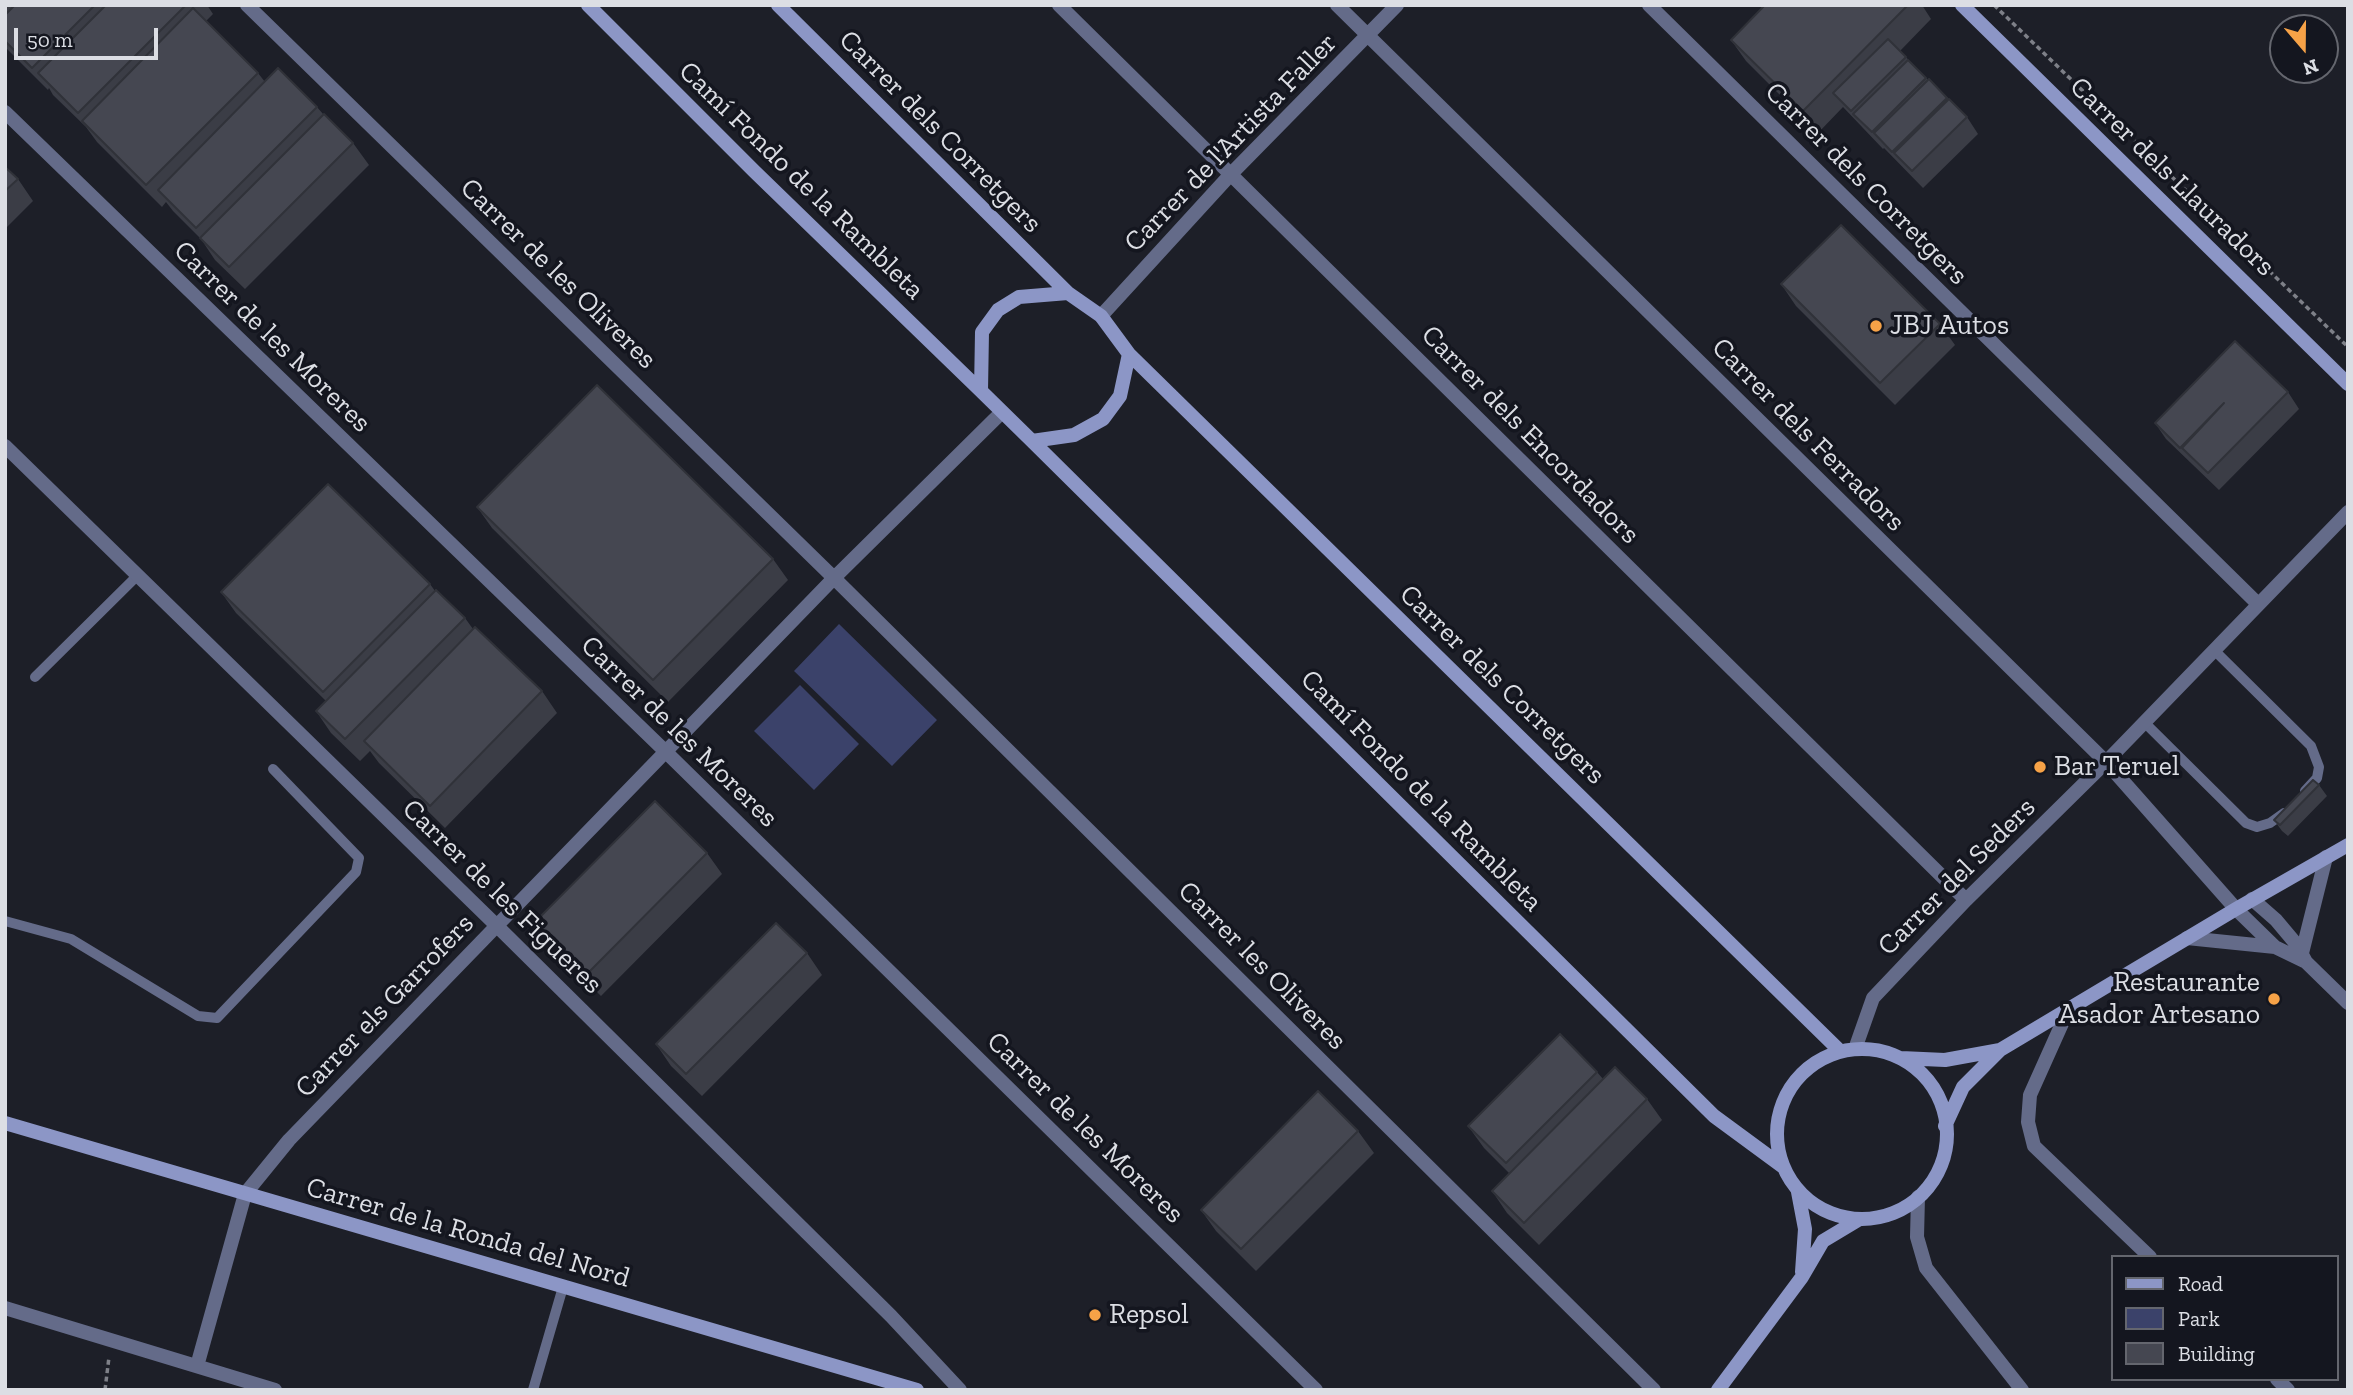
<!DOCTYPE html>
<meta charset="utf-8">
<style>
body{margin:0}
#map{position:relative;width:2353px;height:1395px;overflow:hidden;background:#1d1f28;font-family:"Zilla Slab",serif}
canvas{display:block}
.frame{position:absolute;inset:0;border:7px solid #dcdee4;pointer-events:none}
.legend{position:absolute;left:2111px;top:1255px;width:228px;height:126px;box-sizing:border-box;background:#14161f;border:2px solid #64666e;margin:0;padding:9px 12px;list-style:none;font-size:21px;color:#dcdee4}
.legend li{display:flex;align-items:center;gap:14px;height:35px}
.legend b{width:35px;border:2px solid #64666e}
.north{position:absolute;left:2269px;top:14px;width:70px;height:70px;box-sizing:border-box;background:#14161f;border:2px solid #64666e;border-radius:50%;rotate:160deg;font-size:19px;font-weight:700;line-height:28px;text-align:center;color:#dcdee4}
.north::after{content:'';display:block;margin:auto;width:24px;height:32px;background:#f6a247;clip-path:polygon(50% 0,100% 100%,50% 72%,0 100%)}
.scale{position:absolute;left:14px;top:28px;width:144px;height:32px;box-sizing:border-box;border:4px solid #dcdee4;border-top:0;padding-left:9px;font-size:21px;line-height:24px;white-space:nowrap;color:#dcdee4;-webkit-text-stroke:5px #14161f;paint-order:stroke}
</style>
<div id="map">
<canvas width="2353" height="1395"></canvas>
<div class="frame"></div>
<ul class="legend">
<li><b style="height:9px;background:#8c96c6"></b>Road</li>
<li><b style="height:19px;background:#3b426a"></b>Park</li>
<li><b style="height:19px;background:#454751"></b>Building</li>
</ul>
<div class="north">N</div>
<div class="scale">50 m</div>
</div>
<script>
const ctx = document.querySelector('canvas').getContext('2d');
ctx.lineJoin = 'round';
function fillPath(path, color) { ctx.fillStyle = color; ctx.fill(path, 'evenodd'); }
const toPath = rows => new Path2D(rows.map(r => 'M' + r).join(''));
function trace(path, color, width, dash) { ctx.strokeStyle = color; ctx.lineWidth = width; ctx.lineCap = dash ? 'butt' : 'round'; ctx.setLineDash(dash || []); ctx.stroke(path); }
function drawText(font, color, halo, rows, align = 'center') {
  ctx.font = font + ' "Zilla Slab",serif'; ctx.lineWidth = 7; ctx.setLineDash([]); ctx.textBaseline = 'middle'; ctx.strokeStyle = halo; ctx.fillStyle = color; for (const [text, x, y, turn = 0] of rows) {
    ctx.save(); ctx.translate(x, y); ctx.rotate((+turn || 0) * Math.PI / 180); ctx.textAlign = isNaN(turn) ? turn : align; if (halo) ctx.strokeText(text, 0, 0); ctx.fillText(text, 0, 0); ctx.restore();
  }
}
const green = toPath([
 [839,624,937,720,892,766,794,671],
 [800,685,859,744,814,790,754,731]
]);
const path = toPath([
 [1994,5,2348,347],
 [105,1390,109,1357]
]);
const lane = toPath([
 [2214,650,2311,746,2319,767,2317,778,2305,791],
 [35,677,138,575],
 [2144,722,2246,823,2257,827,2270,823,2284,813],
 [5,921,71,939,198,1016,217,1018,356,872,359,858,273,769],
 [533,1390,563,1287]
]);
const street = toPath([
 [247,5,834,578,1654,1390],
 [1059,5,1966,900],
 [1337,5,2106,762,2236,909,2275,947,2306,962],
 [1649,5,2258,604],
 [5,112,666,752,1316,1390],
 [1101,316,1231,174,1397,5],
 [5,446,497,926,891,1316,960,1390],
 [2252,899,2276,920,2297,945,2306,962,2348,1003],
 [2187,938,2275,947],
 [2302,953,2326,857],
 [2069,1008,2030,1095,2028,1122,2034,1146,2150,1257],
 [1855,1049,1873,998,1966,900,2106,762,2348,512],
 [1918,1197,1917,1237,1926,1268,2022,1390],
 [5,1308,275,1390],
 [197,1366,245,1194,289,1140,834,578,1001,413],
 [2277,1379,2288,1390]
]);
const secondary = toPath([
 [588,5,754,171,981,391],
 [778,5,1068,293],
 [1962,5,2348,384],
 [1068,293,1101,316,1129,354,1120,396,1103,419,1074,435,1032,441,981,391,982,332,998,310,1019,297,1068,293],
 [1129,354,1840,1051],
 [1032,441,1714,1116,1782,1166],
 '1777 1134a85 85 0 1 1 170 0a85 85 0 1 1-170 0Z',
 [1901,1058,1945,1060,2000,1050],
 [5,1123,917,1390],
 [1945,1126,1963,1087,2000,1050,2236,909,2348,845],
 [1798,1192,1805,1229,1802,1272],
 [1718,1390,1802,1277,1823,1241,1858,1220]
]);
const wall = toPath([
 [5,5,207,5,213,14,206,21,258,73,265,82,317,107,323,114,353,143,369,165,245,289,215,260,201,239,173,211,166,202,162,207,97,142,86,127,53,95,49,88,48,90,5,47],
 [1759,5,1922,5,1931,19,1900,51,1928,80,1929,79,1967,117,1978,134,1923,188,1884,148,1883,149,1843,107,1818,133,1746,61,1731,40,1762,8],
 [5,167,18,179,33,201,5,229],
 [1781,284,1940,324,1955,345,1895,405,1796,306],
 [2288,392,2299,409,2219,490,2166,439,2155,423],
 [477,507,773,559,788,580,668,702,492,528],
 [430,584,435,591,465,618,473,629,542,691,557,713,445,828,379,763,370,751,360,761,331,733,316,711,326,701,236,613,221,592],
 [2319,785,2327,796,2288,836,2282,831,2274,820],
 [707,853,722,874,601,996,549,945,534,923],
 [807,953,822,975,702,1096,671,1066,656,1044],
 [1597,1072,1603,1079,1647,1099,1662,1120,1539,1245,1507,1213,1492,1191,1509,1173,1484,1148,1468,1126],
 [1358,1131,1374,1153,1256,1271,1216,1231,1201,1210]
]);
const building = toPath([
 [15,5,95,5,32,68,5,41,5,15,15,5],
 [106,5,186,5,78,113,38,73,106,5],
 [1765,5,1908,5,1803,111,1731,40,1765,5],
 [193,8,258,73,146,185,82,121,193,8],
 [1888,39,1906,57,1851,111,1833,93,1888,39],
 [1908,60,1926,78,1872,132,1853,114,1908,60],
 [278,68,317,107,196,228,158,190,278,68],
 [1929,79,1947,98,1892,152,1874,133,1929,79],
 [1949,99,1967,117,1912,171,1894,153,1949,99],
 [324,114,353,143,229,267,200,238,324,114],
 [5,167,18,179,5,191,5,167],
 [1841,225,1940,324,1880,383,1781,284,1841,225],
 [2235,341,2288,392,2208,473,2182,448,2224,403,2180,448,2155,423,2235,341],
 [597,385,773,559,653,680,477,507,597,385],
 [328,484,430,584,323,692,221,592,328,484],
 [436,590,465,618,345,739,316,711,436,590],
 [475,627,542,691,430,806,364,741,475,627],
 [2313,780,2319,785,2280,825,2274,820,2313,780],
 [655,801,707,853,586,975,534,923,655,801],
 [776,923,807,953,686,1074,656,1044,776,923],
 [1560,1034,1597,1072,1506,1163,1468,1126,1560,1034],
 [1615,1067,1647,1099,1524,1223,1492,1191,1615,1067],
 [1318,1091,1358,1131,1241,1249,1201,1210,1318,1091]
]);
const markers = [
 [1876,326,7,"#f6a247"],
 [2040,767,7,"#f6a247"],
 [2274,999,7,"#f6a247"],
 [1095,1315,7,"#f6a247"]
];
const streetNames = [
 ["Carrer dels Corretgers",940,132,45],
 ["Carrer de l'Artista Faller",1231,143,-46],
 ["Carrer dels Llauradors",2172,177,44],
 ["Camí Fondo de la Rambleta",801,181,44],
 ["Carrer dels Corretgers",1866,184,45],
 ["Carrer de les Oliveres",558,274,44],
 ["Carrer de les Moreres",272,337,44],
 ["Carrer dels Encordadors",1530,435,45],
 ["Carrer dels Ferradors",1808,435,45],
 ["Carrer dels Corretgers",1502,685,44],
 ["Carrer de les Moreres",679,732,44],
 ["Camí Fondo de la Rambleta",1421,791,45],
 ["Carrer del Seders",1957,877,-45],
 ["Carrer de les Figueres",502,897,44],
 ["Carrer les Oliveres",1262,966,45],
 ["Carrer els Garrofers",385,1006,-46],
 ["Carrer de les Moreres",1085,1128,44],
 ["Carrer de la Ronda del Nord",468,1233,16]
];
const poiNames = [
 ["JBJ Autos",1890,326],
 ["Bar Teruel",2054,767],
 ["Restaurante",2260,983,"right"],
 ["Asador Artesano",2260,1015,"right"],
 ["Repsol",1109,1315]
];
fillPath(green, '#3b426a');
trace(path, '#7e8088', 3.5, [5, 3.5]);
trace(lane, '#646b89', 10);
trace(street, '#646b89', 14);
trace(secondary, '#8c96c6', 14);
fillPath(wall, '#3b3d46');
fillPath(building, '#454751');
trace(building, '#303239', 2);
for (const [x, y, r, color] of markers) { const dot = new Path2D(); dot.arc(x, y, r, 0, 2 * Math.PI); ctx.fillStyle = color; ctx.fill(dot); trace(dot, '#14161f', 2.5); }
drawText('28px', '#dcdee4', '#14161f', streetNames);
drawText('28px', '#dcdee4', '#14161f', poiNames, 'left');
</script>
